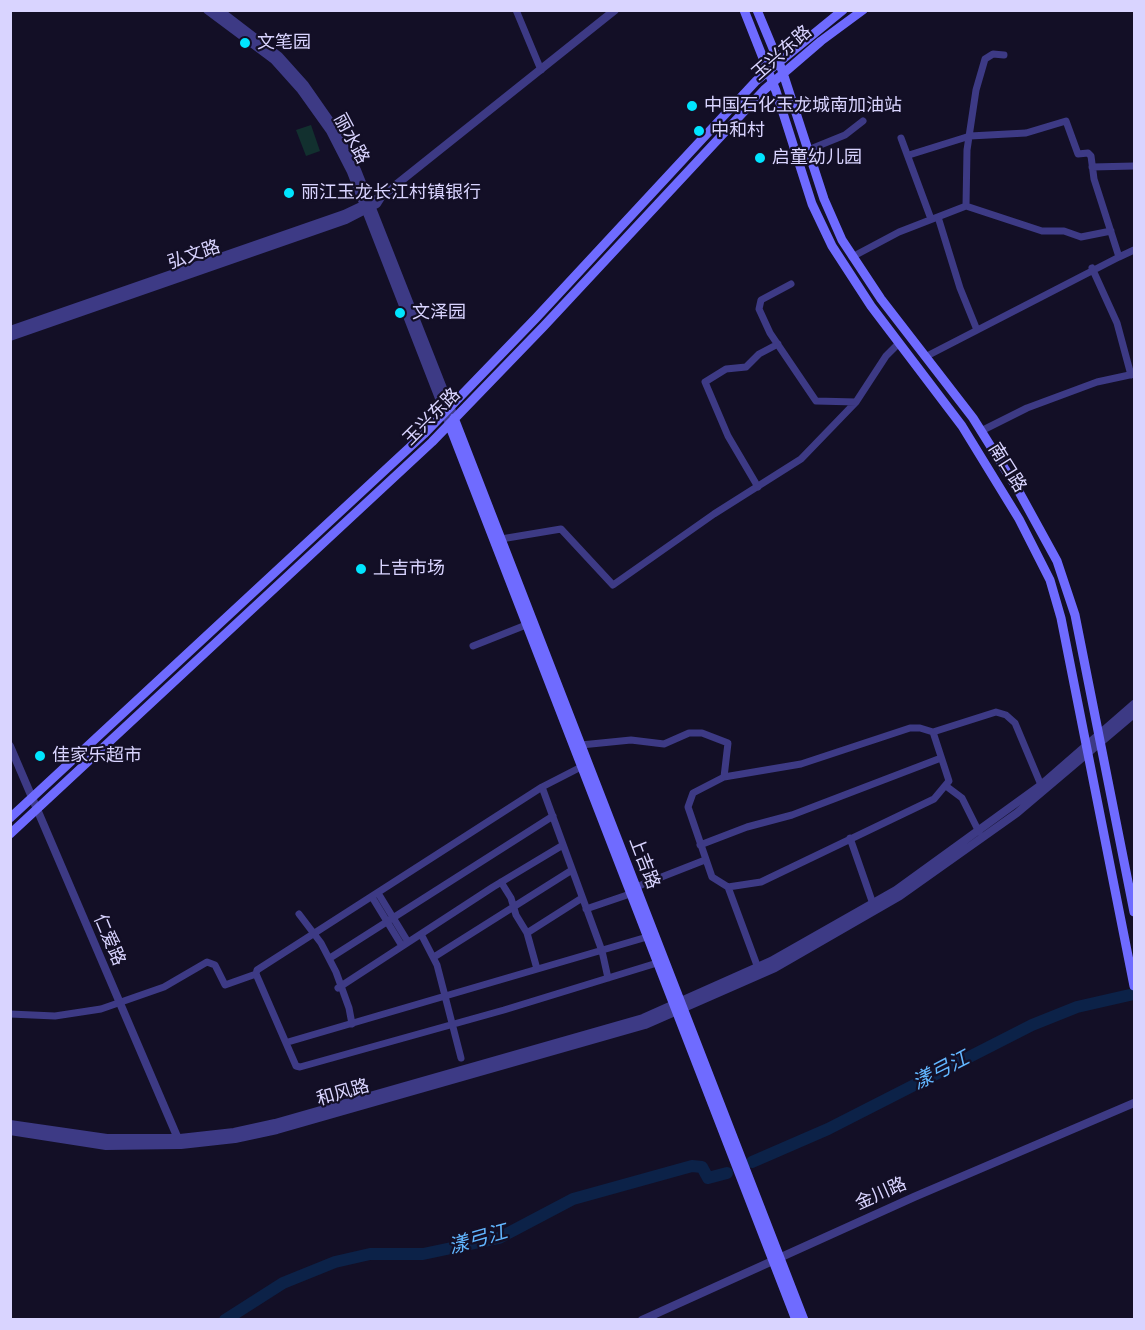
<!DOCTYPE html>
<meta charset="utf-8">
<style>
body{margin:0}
#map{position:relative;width:1145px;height:1330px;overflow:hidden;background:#130f26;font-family:Karla,sans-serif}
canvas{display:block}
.frame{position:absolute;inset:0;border:12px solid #d9d4ff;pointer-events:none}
</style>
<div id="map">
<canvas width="1145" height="1330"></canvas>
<div class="frame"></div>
</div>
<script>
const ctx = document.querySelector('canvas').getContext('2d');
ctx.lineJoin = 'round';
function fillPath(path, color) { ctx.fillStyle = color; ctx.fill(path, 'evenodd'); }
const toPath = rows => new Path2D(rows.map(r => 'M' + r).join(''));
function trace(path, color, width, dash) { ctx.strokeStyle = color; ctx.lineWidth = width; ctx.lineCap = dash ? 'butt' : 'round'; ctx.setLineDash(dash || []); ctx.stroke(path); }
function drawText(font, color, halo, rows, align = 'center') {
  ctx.font = font + ' Karla,"Noto Sans SC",sans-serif'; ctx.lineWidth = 4.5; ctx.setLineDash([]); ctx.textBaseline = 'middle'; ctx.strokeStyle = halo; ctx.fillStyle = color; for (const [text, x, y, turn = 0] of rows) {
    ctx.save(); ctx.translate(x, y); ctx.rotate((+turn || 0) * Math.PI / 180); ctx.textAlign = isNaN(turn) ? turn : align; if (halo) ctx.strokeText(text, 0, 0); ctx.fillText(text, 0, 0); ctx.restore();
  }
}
const green = toPath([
 [311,125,320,151,306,156,296,130]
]);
const river = toPath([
 [752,1162,828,1129,1032,1025,1077,1007,1134,994],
 [225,1320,283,1283,335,1262,370,1254,423,1254,499,1238,573,1199,692,1166,702,1167,708,1178,727,1173]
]);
const minor = toPath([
 [516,10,541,70],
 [1004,55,993,54,985,59,976,90,967,150,966,206,1042,231,1064,231,1081,237,1111,231],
 [901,138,931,219],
 [808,150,845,135,863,121],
 [909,155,970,136,1026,133,1066,121,1078,154,1088,153,1091,156,1094,179,1119,257,925,357],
 [1092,167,1134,166],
 [938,217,960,288,977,330],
 [852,257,899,232,966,206],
 [1119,257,1134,250],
 [1092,268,1117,323,1131,375],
 [791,284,761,300,759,309,770,333,816,401,856,402],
 [981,431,1027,408,1097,382,1134,374],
 [758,487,728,436,705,382,726,369,746,367,759,354,778,344],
 [501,539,561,529,613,585,714,514,801,459,856,402,886,356,899,343],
 [473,646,526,625],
 [933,732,949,781,934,799,761,882,728,887,712,877,688,807,693,793,724,777,801,764,910,728,920,728,933,732,996,712,1006,715,1015,723,1041,785],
 [581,745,631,740,664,744,689,733,702,733,728,743,724,777],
 [581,767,542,787,257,970,256,974,296,1066,300,1067,504,1010,657,963],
 [946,786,962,798,979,832],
 [542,787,602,951,608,978],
 [850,838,873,904],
 [700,845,747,827,792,815,941,758],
 [501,882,511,898,516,915,527,933,537,969],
 [636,887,705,860],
 [728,887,758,968],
 [378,893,408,942],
 [372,897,402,946],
 [586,909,630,894],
 [299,914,321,943,336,972,349,1008,352,1024],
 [527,933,582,898],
 [421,934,437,965,461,1058],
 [434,957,572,870],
 [330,958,553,816],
 [338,988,493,887,563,845],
 [10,1014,55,1016,101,1009,164,987,207,962,215,965,225,985,256,974],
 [288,1042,647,937]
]);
const tertiary = toPath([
 [207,10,274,60,300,89,330,131,351,172,449,424],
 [219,10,279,56,305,85,335,128,357,170,452,411],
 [10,330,344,214,382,196,615,10],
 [10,337,346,220,377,204,382,196],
 [10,746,179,1141],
 [10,1124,107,1138,180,1138,234,1132,275,1123,643,1018,771,961,896,890,1041,785,1134,704],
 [10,1131,106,1146,181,1145,235,1139,277,1130,645,1025,775,968,900,896,1017,813,1134,714],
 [642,1320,914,1197,1134,1103]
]);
const secondary = toPath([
 [744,10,776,91,812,204,832,246,871,306,962,426,1019,519,1050,580,1061,618,1134,986],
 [757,10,782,70,824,199,842,240,881,299,973,418,1018,490,1057,561,1075,615,1134,912],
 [454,418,804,1320],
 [449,424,796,1320],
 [10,818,424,434,536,318,756,81,843,10],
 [10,834,432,442,544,326,764,90,821,41,863,10]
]);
const markers = [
 [245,43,6,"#00e5ff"],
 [692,106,6,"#00e5ff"],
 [699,131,6,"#00e5ff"],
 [760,158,6,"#00e5ff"],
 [289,193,6,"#00e5ff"],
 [400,313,6,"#00e5ff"],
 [361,569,6,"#00e5ff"],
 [40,756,6,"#00e5ff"]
];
const poiNames = [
 ["文笔园",257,43],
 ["中国石化玉龙城南加油站",704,106],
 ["中和村",711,131],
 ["启童幼儿园",772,158],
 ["丽江玉龙长江村镇银行",301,193],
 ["文泽园",412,313],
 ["上吉市场",373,569],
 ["佳家乐超市",52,756]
];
const streetNames = [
 ["玉兴东路",782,53,-41],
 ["丽水路",351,139,62],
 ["弘文路",194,255,-19],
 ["玉兴东路",432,417,-45],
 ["南口路",1007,468,58],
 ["上吉路",644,863,69],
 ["仁爱路",109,940,67],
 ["和风路",343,1093,-16],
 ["金川路",881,1194,-24]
];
const waterNames = [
 ["漾弓江",941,1071,-27],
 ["漾弓江",478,1240,-16]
];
fillPath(green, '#12302f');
trace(river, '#0c2248', 12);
trace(minor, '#3d3a85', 7);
trace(tertiary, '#3d3a85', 8);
trace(secondary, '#6f6bff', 9);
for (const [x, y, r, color] of markers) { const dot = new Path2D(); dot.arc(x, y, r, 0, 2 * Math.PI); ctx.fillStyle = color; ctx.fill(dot); trace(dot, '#130f26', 2); }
drawText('18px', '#d9d4ff', '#130f26', poiNames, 'left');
drawText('18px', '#d9d4ff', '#130f26', streetNames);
drawText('italic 20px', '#62b6ff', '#130f26', waterNames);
</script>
